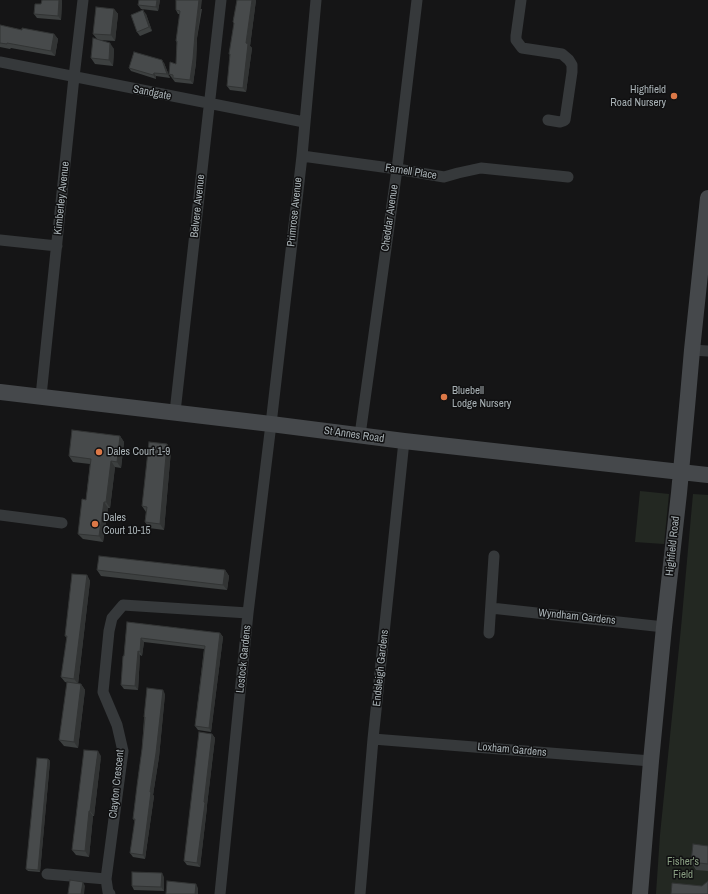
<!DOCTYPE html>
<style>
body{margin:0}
canvas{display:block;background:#151516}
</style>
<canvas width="708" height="894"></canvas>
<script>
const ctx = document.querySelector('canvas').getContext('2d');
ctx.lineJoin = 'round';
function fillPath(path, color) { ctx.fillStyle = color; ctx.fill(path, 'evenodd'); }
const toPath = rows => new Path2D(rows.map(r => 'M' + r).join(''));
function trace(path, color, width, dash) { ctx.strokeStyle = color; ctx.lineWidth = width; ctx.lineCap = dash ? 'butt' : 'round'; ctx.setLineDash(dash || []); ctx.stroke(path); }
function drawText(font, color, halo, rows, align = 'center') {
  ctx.font = font + ' "Archivo Narrow",sans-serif'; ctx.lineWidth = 3; ctx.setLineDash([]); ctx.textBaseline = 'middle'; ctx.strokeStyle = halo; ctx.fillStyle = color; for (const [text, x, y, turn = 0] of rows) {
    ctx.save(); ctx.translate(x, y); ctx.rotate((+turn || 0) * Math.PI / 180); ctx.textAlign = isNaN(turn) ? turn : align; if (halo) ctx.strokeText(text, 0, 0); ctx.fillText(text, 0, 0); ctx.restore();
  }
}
const green = toPath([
 [640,491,669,494,664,544,635,542],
 [693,494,708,495,708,894,656,894,660,835,681,628]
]);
const street = toPath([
 [521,0,516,36,516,40,522,48,562,54,569,60,572,65,572,72,565,120,563,121,560,122,548,120],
 [0,62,304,122],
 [302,156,397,169,444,177,458,173,481,168,568,177],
 [0,240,57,246],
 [692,350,708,351],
 [41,396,74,77,83,0],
 [175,412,221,0],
 [360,435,397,169,417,0],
 [0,515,62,523],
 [491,608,664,627],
 [489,633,494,556],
 [373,739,651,761],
 [47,874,106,879],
 [110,894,108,892,106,879,123,751,117,725,103,692,109,631,112,618,123,605,248,613],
 [220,894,248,613,271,424,302,156,316,0],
 [360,894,373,739,404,441]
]);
const secondary = toPath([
 [0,392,271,424,404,441,708,475],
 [640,894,651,761,664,627,679,493,688,396,692,350,708,198]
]);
const wall = toPath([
 [42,0,62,0,61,20,37,18,34,14,41,4],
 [160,0,158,11,141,9,138,5],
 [237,0,256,0,250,46,252,48,246,92,230,90,227,86,230,55,229,54,234,24,233,22],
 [114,9,118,14,115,41,99,40,114,49,113,66,95,64,91,58,97,39,93,34],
 [202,9,197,38,196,63,193,84,175,82,169,74,176,64,177,43,176,41,180,14,178,14,176,10],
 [146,14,152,31,140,36,137,32],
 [0,25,22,30,54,34,58,39,55,56,11,48,10,49,0,47],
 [164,63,170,78,156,76,156,79,131,71,129,68],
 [120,436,124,442,121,468,115,467,110,508,108,508,103,542,83,539,78,534,86,500,90,464,73,462,69,456],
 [167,444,171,450,164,530,149,528,145,522,146,512,142,506],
 [97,570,225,570,229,576,227,590,101,576],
 [87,575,90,581,78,684,81,684,85,690,78,748,64,746,59,740,70,683,65,682,61,677,67,638,65,636],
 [127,622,220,633,223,637,211,732,198,730,195,726,204,649,144,642,142,656,140,655,138,690,124,689,121,685],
 [165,694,159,757,153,795,154,796,145,859,133,857,130,853,135,821,133,819,137,787,137,786,142,749,144,718,144,717],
 [212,734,215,738,207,805,207,807,200,867,187,865,184,861],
 [101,756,94,816,93,816,89,857,76,855,72,850],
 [48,759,50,761,40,872,28,871,26,869],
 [708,846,708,871,696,870,691,862],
 [164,877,164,891,134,890,132,886]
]);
const shadedWall = toPath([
 [59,0,62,0,61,20,58,16],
 [157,0,160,0,158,11,156,7],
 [199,0,202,0,197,38,196,63,193,84,190,80,195,34],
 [252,0,256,0,250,46,252,48,246,92,243,88,246,43],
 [114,9,118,14,115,41,111,35],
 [143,10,146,14,152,31,149,27],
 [54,34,58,39,55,56,51,51],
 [110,43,114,49,113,66,109,60],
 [162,60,164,63,170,78,167,74],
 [154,73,156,76,156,79,153,75],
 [120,436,124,442,121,468,117,462],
 [167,444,171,450,164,530,160,524],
 [111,461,115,467,110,508,106,502],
 [104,502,108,508,103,542,99,536],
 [225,570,229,576,227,590,223,585],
 [87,575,90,581,78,684,74,679],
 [220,633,223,637,211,732,209,728],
 [141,638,144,642,142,656,140,652],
 [138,651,140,655,138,690,135,686],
 [81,684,85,690,78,748,74,742],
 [163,690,165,694,159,757,153,795,154,796,145,859,143,855],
 [212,734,215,738,207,805,207,807,200,867,197,863,204,802],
 [98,751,101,756,94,816,90,811],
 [48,759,50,761,40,872,38,870],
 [89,811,93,816,89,857,85,851],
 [162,873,164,877,164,891,161,887],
 [83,882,85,886,84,894,81,894],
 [196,884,198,888,198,894,195,894]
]);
const building = toPath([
 [42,0,59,0,58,16,34,14,35,4,41,4,42,0],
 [139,0,157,0,156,7,138,5,139,0],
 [176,0,199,0,195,34,193,59,190,80,173,78,173,75,169,74,170,62,176,64,177,41,176,41,180,11,176,10,176,0],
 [237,0,252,0,246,43,248,44,243,88,227,86,230,54,229,54,234,23,233,22,237,0],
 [96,7,114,9,111,35,93,34,96,7],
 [143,10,149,27,137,32,131,15,143,10],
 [0,25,22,30,22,28,54,34,51,51,7,43,7,44,0,43,0,25],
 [93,38,110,43,109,60,91,58,93,38],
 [134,52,162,60,167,74,154,73,153,75,129,68,134,52],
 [72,430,120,436,117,462,111,461,106,502,104,502,99,536,78,534,82,499,86,500,91,459,69,456,72,430],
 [149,442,167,444,160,524,145,522,147,507,142,506,149,442],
 [99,556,225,570,223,585,97,570,99,556],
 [72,574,87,575,74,679,61,677,67,636,65,636,72,574],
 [127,622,220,633,209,728,195,726,205,646,141,638,140,652,138,651,135,686,121,685,123,656,124,656,127,622],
 [67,682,81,684,74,742,59,740,67,682],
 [147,688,163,690,156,753,150,792,151,792,143,855,130,853,135,819,133,819,137,786,142,749,145,717,144,717,147,688],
 [199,732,212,734,204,802,205,803,197,863,184,861,199,732],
 [84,750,98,751,90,811,89,811,85,851,72,850,84,750],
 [37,758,48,759,38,870,26,869,37,758],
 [693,844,708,846,708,864,691,862,693,844],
 [132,872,162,873,161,887,132,886,132,872],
 [70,880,83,882,81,894,68,894,70,880],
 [167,881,196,884,195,894,166,894,167,881],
 [708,881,708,894,671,894,672,883,702,886,708,881]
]);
const markers = [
 [674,96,4,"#dc7847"],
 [444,397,4,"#dc7847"],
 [99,452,4,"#dc7847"],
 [95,524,4,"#dc7847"]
];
const poiNames = [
 ["Highfield",666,90,"right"],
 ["Road Nursery",666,103,"right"],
 ["Bluebell",452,391],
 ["Lodge Nursery",452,404],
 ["Dales Court 1-9",107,452],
 ["Dales",103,518],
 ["Court 10-15",103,531]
];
const streetNames = [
 ["Sandgate",152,93,11],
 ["Farnell Place",411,172,9],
 ["Kimberley Avenue",62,198,-84],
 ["Belvere Avenue",198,206,-84],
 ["Primrose Avenue",295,212,-84],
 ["Cheddar Avenue",390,218,-82],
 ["St Annes Road",354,435,8],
 ["Highfield Road",673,546,-84],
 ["Wyndham Gardens",577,617,6],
 ["Lostock Gardens",244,659,-84],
 ["Endsleigh Gardens",381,668,-84],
 ["Loxham Gardens",512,750,5],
 ["Clayton Crescent",117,784,-84]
];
const parkNames = [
 ["Fisher's",683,862],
 ["Field",683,875]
];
fillPath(green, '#232822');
trace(street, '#36393b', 11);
trace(secondary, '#45484b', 16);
fillPath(wall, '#3d4040');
fillPath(shadedWall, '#323434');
fillPath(building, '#474a4b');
trace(building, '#323434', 1);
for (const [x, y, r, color] of markers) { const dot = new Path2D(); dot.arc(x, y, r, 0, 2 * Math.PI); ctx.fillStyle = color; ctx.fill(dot); trace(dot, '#101011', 1.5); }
drawText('11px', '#a8b1b5', '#101011', poiNames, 'left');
drawText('11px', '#a8b1b5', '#101011', streetNames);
drawText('11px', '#899e82', '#101011', parkNames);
</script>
